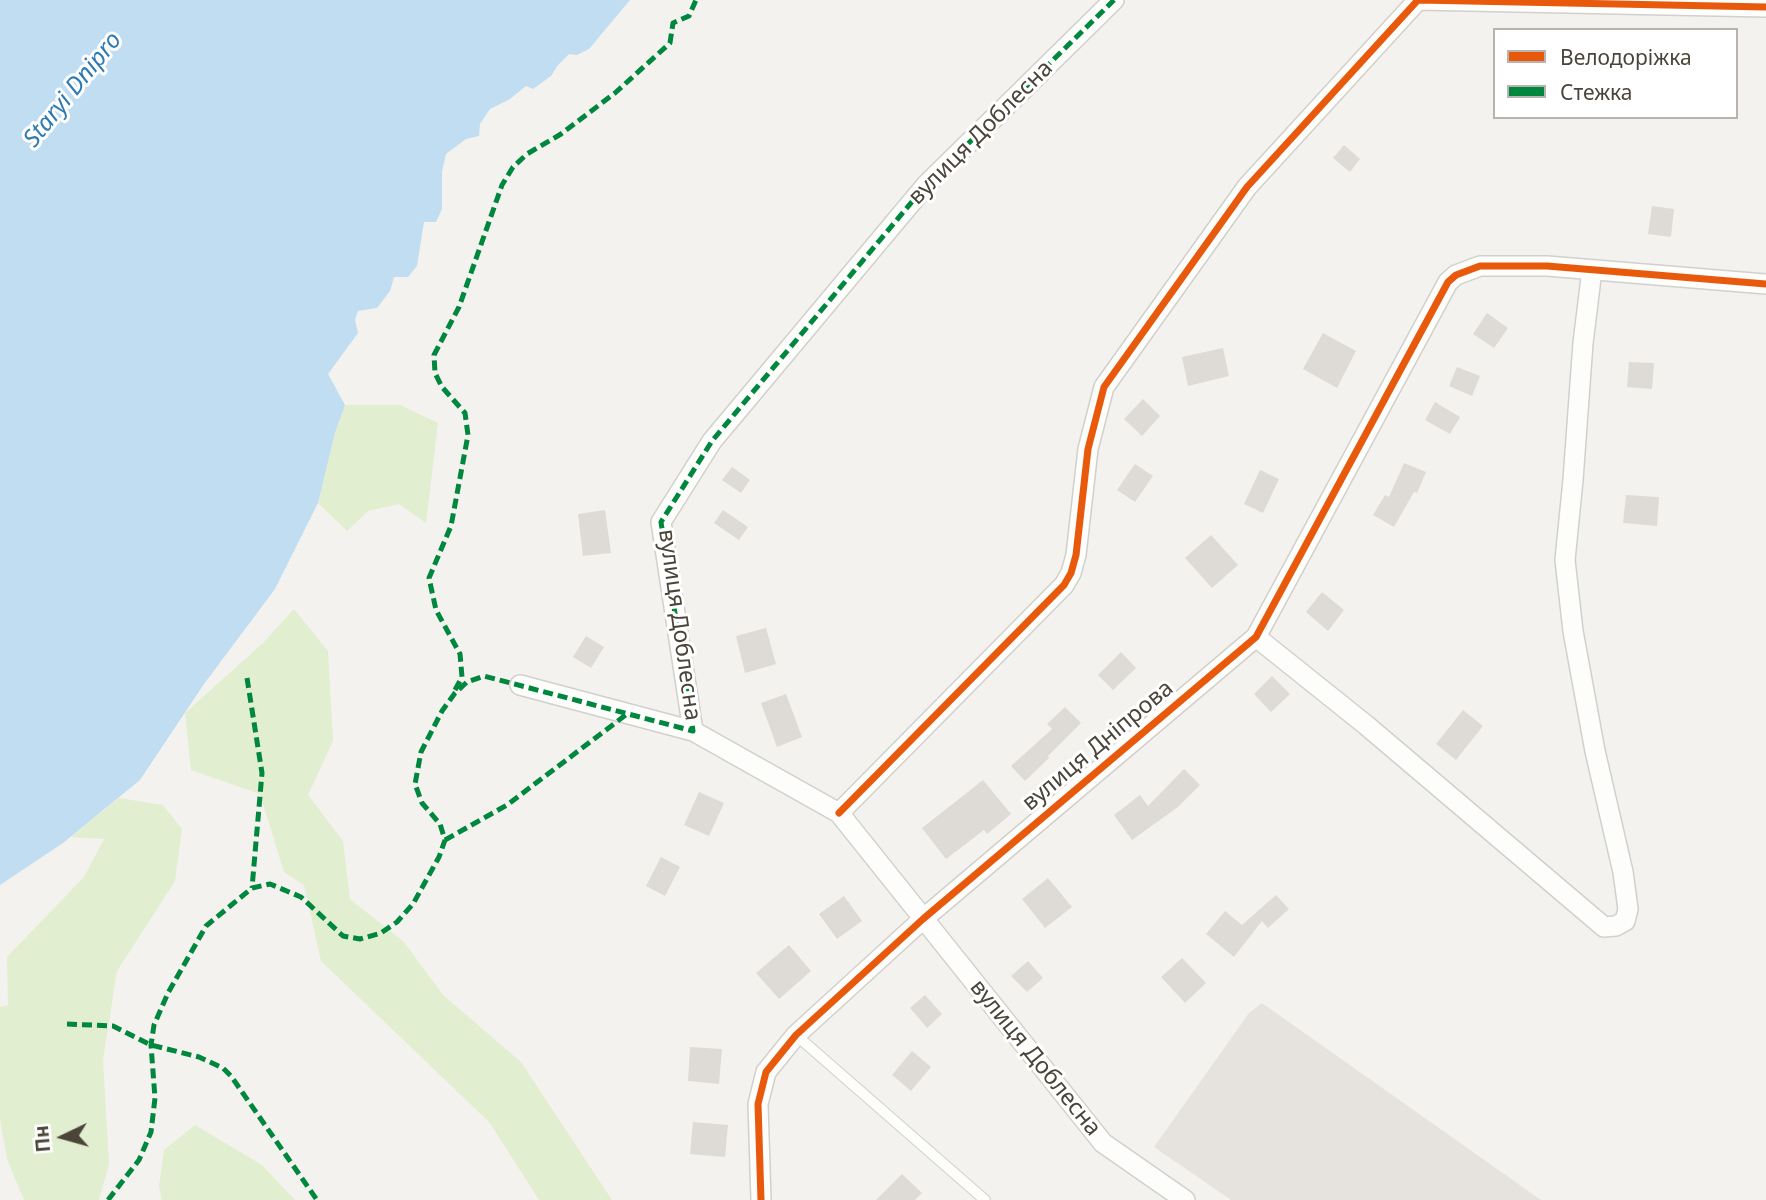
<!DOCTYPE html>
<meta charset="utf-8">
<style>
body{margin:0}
#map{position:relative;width:1766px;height:1200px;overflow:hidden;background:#f4f2ee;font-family:"Noto Sans",sans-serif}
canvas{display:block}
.legend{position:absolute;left:1493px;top:28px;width:245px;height:91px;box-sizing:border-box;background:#fff;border:2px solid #b7b4b0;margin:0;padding:9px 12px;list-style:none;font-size:21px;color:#4b4439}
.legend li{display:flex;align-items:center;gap:14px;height:35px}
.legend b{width:35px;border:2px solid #b7b4b0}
.north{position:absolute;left:28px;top:1102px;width:70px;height:70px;-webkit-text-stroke:5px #fff;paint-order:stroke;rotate:265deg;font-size:19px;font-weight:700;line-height:28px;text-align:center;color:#4b4439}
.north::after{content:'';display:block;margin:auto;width:24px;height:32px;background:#4b4439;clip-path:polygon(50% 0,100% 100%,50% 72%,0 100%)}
</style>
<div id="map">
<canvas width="1766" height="1200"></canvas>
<ul class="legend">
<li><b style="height:9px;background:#e8590c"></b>Велодоріжка</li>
<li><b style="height:9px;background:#00873e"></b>Стежка</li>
</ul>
<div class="north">Пн</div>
</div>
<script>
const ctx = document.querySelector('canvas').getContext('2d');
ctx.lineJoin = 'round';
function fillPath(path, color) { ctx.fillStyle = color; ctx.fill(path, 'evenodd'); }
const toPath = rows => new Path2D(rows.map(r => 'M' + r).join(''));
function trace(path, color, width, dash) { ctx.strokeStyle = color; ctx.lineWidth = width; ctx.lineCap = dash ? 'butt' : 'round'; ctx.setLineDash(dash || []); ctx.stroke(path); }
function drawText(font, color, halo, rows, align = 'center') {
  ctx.font = font + ' "Noto Sans",sans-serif'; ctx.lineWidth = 6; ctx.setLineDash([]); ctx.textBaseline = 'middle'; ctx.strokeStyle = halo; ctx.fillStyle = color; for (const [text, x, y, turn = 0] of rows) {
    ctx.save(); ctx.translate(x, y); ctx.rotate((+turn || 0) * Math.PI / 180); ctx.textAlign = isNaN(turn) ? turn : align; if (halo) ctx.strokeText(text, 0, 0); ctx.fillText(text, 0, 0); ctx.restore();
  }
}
const green = toPath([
 [345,405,400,405,438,423,426,523,399,504,368,511,347,531,318,503,335,433],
 [294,609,328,651,333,741,308,795,343,841,350,899,404,942,443,995,521,1062,612,1200,539,1200,490,1123,321,961,304,885,284,872,260,794,191,770,185,713,263,643],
 [119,798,163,805,182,829,175,881,117,971,103,1060,109,1164,99,1200,24,1200,7,1159,0,1119,0,1007,8,1005,7,957,84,877,104,839,71,837],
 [195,1125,262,1165,295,1200,162,1200,159,1186,164,1150]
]);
const parking = toPath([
 [1262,1003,1541,1200,1231,1200,1154,1147,1249,1013]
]);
const water = toPath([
 [0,0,630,0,589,49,577,55,569,54,558,65,551,76,533,89,526,86,510,99,490,109,480,124,479,136,466,139,446,154,442,172,442,209,436,222,424,222,417,266,408,277,394,277,390,291,377,308,358,311,355,320,358,333,328,374,345,405,335,433,318,503,275,589,204,684,140,780,63,843,0,885]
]);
const building = toPath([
 [1344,145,1360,159,1350,172,1333,158],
 [1652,206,1674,209,1671,237,1648,234],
 [1487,313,1508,328,1494,348,1473,334],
 [1323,333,1356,351,1337,388,1303,369],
 [1223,348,1229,376,1188,386,1182,357],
 [1629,362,1654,363,1652,389,1627,387],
 [1457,367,1480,376,1472,396,1449,386],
 [1143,399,1160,416,1142,436,1124,419],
 [1435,402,1460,417,1450,434,1425,420],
 [1404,463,1426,472,1417,493,1414,492,1394,527,1373,515,1385,495,1389,497],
 [1135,464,1153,476,1135,502,1117,490],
 [732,467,750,480,741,493,722,480],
 [1260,470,1279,479,1263,513,1244,504],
 [1626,495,1659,497,1657,526,1623,523],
 [605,510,611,553,583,556,578,514],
 [723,510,748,527,739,540,714,523],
 [1211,535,1238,565,1212,588,1185,558],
 [1322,592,1344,610,1328,631,1306,612],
 [766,628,776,664,745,673,736,636],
 [586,636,604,647,591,668,573,657],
 [1121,652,1136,668,1113,690,1098,675],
 [1272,676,1290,694,1271,712,1254,694],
 [786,694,802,737,777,747,761,703],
 [1065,707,1081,723,1048,756,1049,758,1025,781,1011,766,1052,729,1047,724],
 [1463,710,1483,726,1456,760,1436,744],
 [1184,769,1200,785,1178,807,1132,840,1114,815,1140,795,1148,806],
 [983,780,1011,814,987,834,984,830,946,859,922,828],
 [699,792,724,803,709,836,684,825],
 [661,857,680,867,665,896,646,886],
 [1048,878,1072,907,1045,928,1022,899],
 [1276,895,1289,909,1268,928,1262,921,1234,957,1206,934,1225,911,1242,925],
 [844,896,862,921,837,939,819,914],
 [789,945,811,971,779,999,756,973],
 [1182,958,1206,983,1185,1003,1161,977],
 [1028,961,1043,978,1027,992,1011,976],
 [925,995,942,1014,927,1028,910,1008],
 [690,1047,722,1049,719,1084,688,1081],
 [912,1051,931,1067,911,1091,892,1075],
 [693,1122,728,1125,725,1157,690,1154],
 [902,1174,922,1193,915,1200,876,1200]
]);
const service = toPath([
 [796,1035,985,1200]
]);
const minor = toPath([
 [1256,637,1366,725,1604,927,1616,926,1625,921,1628,909,1623,872,1595,751,1573,631,1565,560,1573,480,1583,343,1592,270],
 [520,685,693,731,839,813,1103,1143,1185,1200],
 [693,731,661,522,712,441,926,185,1114,0],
 [839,813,1064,585,1071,573,1076,555,1088,449,1104,387,1247,187,1418,0,1766,7],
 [761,1200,758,1104,766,1072,796,1035,923,919,1256,637,1448,282,1456,275,1480,266,1547,266,1766,284]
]);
const quiet = toPath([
 [247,678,262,773,252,888],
 [455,690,462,677,460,654,436,610,429,578,451,526,468,435,465,413,442,387,435,373,434,355,459,307,502,185,513,167,527,154,561,134,615,93,670,43,673,23,689,16,696,0],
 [445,840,507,805,627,714],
 [67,1024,113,1026,151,1045,199,1057,223,1068,231,1076,317,1200],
 [108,1200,139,1160,151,1132,155,1098,151,1045,154,1025,168,993,206,926,252,888,270,884,301,897,343,936,360,939,381,933,397,922,413,904,439,857,445,840,440,824,422,803,415,784,421,752,442,711,455,693,467,682,484,676,693,731,661,522,712,441,926,185,1114,0]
]);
const cycleway = toPath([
 [839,813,1064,585,1071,573,1076,555,1088,449,1104,387,1247,187,1418,0,1766,7],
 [761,1200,758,1104,766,1072,796,1035,923,919,1256,637,1448,282,1456,275,1480,266,1547,266,1766,284]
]);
const streetNames = [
 ["вулиця Доблесна",981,133,-45],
 ["вулиця Доблесна",679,625,82],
 ["вулиця Дніпрова",1098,746,-40],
 ["вулиця Доблесна",1035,1058,51]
];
const waterNames = [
 ["Staryi Dnipro",73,90,-51]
];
fillPath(green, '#e1eecf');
fillPath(parking, '#e6e3df');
fillPath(water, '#c0ddf1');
fillPath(building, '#dedbd6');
trace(service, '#d2d0cb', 12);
trace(minor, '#d2d0cb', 22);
trace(service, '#fdfdfc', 10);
trace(minor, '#fdfdfc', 19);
trace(quiet, '#00873e', 5, [10, 5]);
trace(cycleway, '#e8590c', 7);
drawText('23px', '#4b4439', '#fff', streetNames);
drawText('italic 24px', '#2e7ab2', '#fff', waterNames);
</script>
